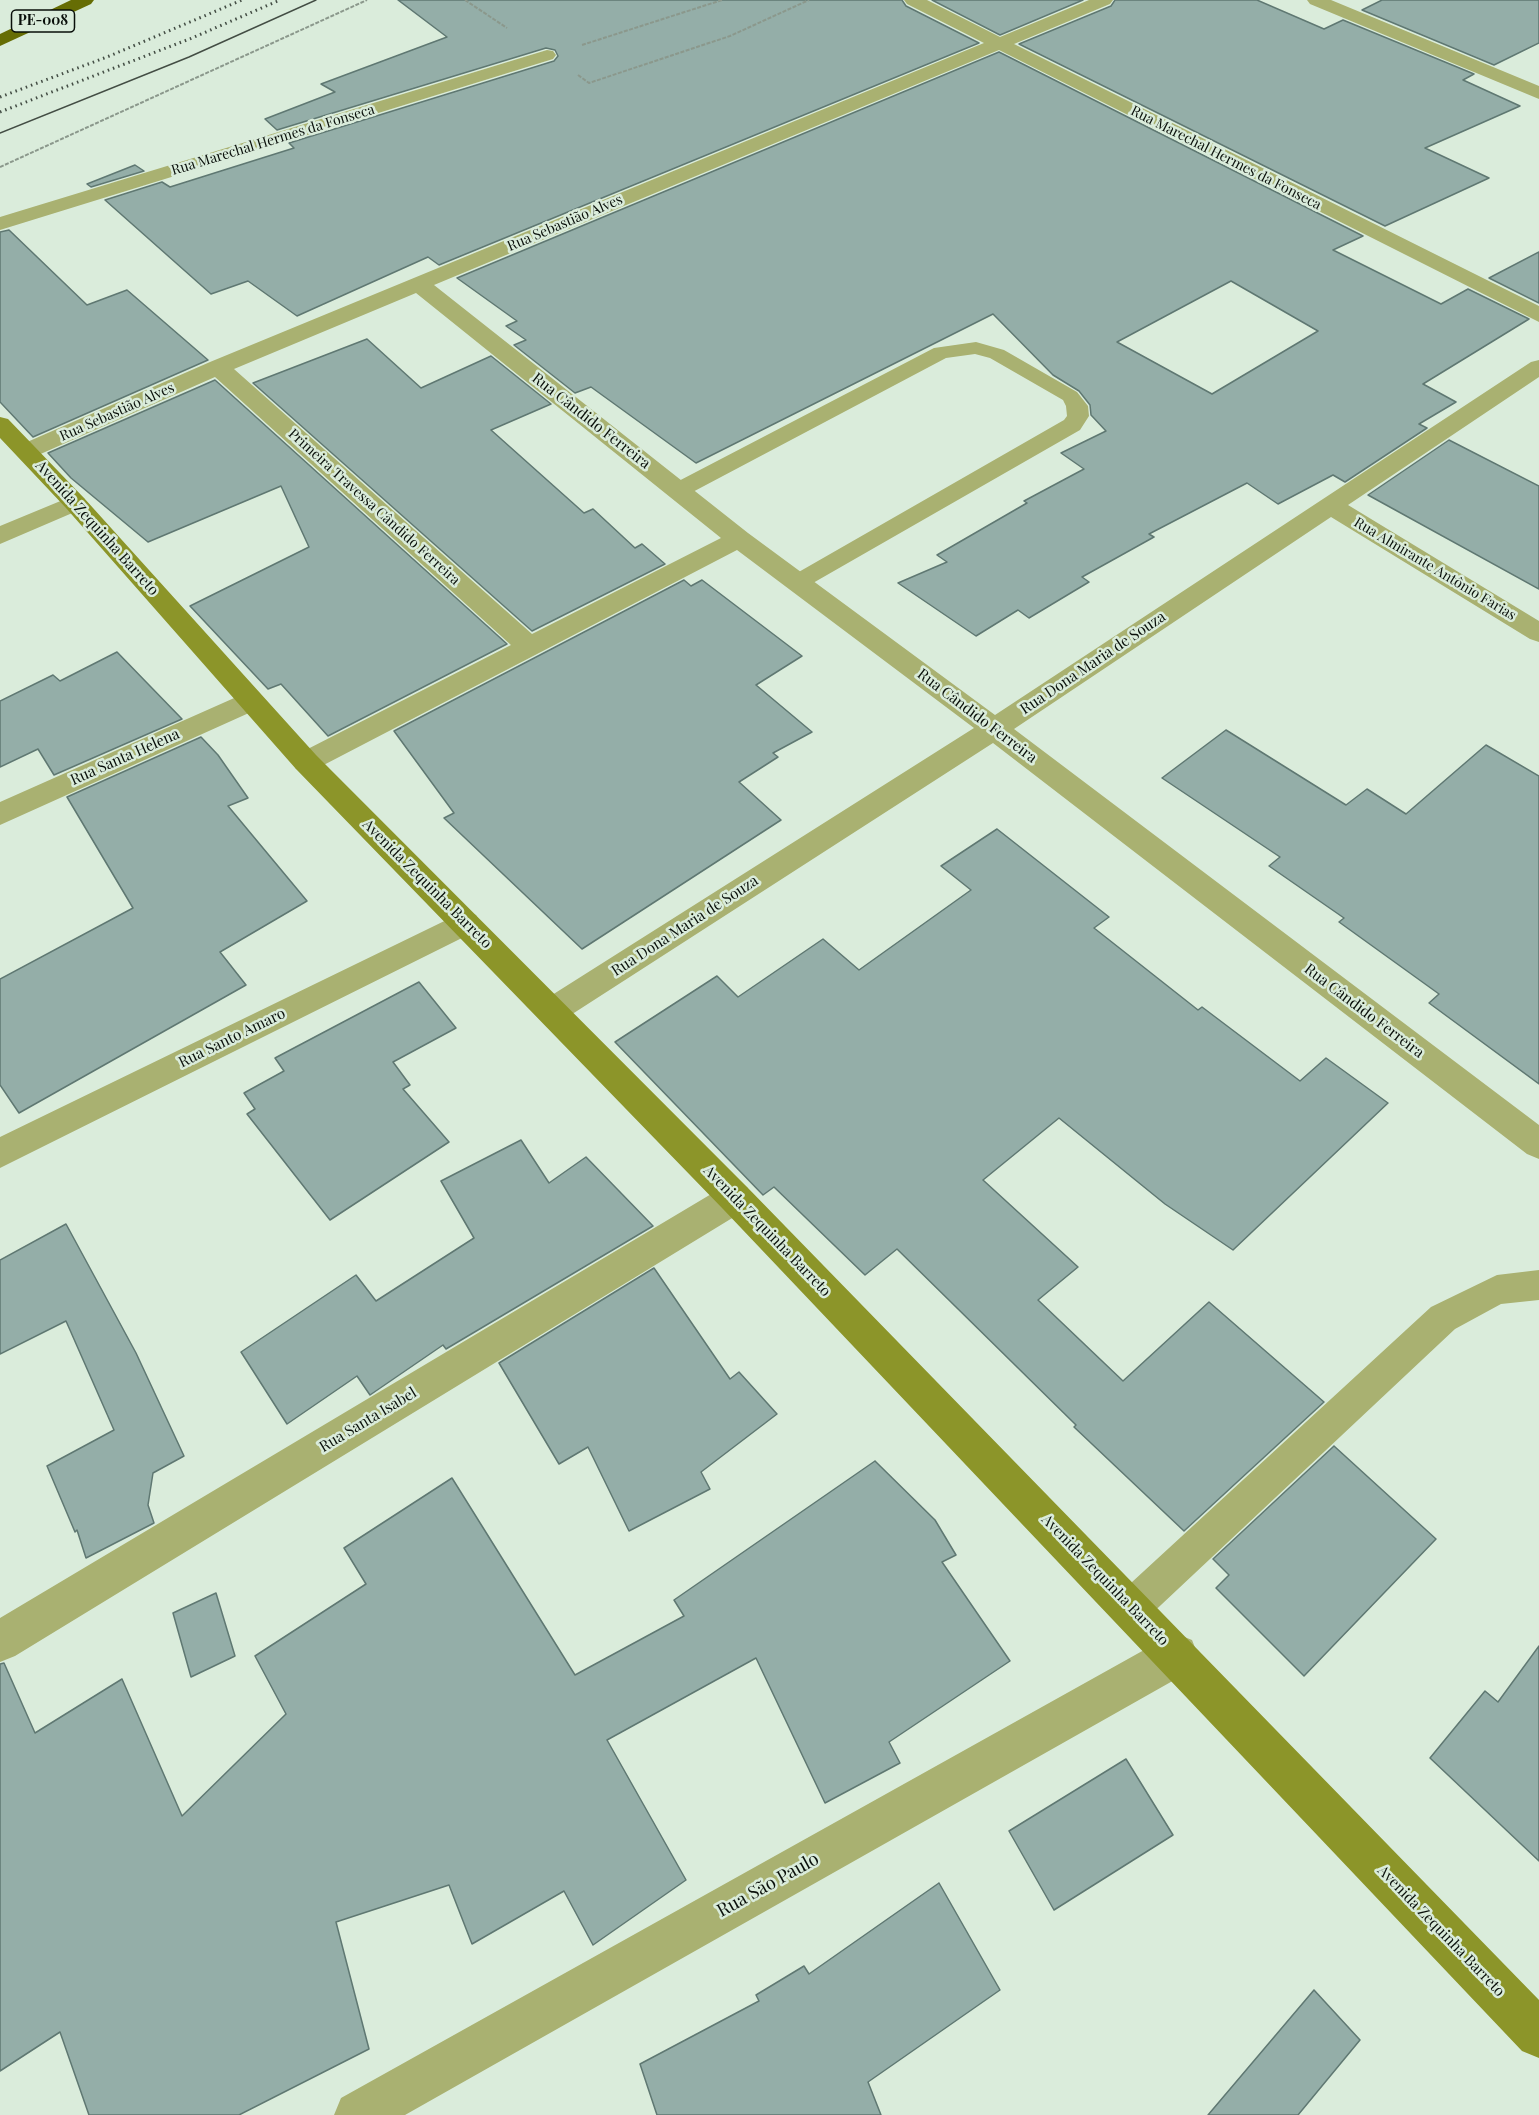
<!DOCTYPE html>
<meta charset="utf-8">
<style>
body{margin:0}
canvas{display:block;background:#daecdb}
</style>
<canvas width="1539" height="2115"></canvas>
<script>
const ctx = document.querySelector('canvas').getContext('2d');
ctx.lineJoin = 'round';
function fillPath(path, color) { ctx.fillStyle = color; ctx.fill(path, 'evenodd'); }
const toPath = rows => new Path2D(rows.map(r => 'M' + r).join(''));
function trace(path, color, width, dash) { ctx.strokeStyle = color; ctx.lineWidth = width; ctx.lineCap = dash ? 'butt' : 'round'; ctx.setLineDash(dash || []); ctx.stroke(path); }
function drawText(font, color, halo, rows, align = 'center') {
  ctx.font = font + ' "Playfair Display",serif'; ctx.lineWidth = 5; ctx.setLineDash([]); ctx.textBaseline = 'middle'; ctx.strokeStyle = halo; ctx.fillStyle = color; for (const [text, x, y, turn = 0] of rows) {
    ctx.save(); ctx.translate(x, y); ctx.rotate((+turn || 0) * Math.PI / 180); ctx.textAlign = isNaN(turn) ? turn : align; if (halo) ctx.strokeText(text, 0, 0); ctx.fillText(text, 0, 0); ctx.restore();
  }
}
const building = toPath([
 [398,0,902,0,906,6,979,43,439,265,428,257,297,316,248,281,211,294,105,200,162,182,170,187,294,148,289,143,554,61,558,56,555,50,546,48,277,130,265,119,335,92,321,84,447,37,398,0],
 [932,0,1083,0,1000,35,932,0],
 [1115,0,1257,0,1324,29,1343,20,1474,74,1463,80,1520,106,1425,148,1489,178,1385,226,1019,44,1111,6,1115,0],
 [1382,0,1539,0,1539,43,1494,65,1362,10,1382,0],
 [999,52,1363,236,1333,250,1441,304,1468,289,1529,319,1423,384,1456,402,1419,424,1427,428,1345,482,1333,475,1278,504,1247,483,1149,534,1154,537,1082,577,1089,582,1029,618,1018,610,976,636,898,583,947,562,937,555,1027,503,1024,501,1084,469,1061,453,1106,431,1091,415,1090,405,1079,391,1053,375,993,314,696,463,591,387,575,393,514,345,526,340,506,326,517,321,457,278,999,52],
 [1231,281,1318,331,1212,394,1117,342,1231,281],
 [135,165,144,171,91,187,87,184,135,165],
 [9,230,87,305,127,290,208,360,33,437,0,402,0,232,9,230],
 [1539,252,1539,303,1489,278,1539,252],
 [367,339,421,388,491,356,551,404,491,430,584,513,593,509,635,548,642,544,665,564,532,631,253,383,367,339],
 [215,380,507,644,328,736,281,684,268,689,190,606,309,547,281,486,148,542,71,478,48,453,215,380],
 [1449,440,1539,486,1539,589,1368,495,1449,440],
 [684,580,691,586,702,580,802,656,756,685,812,732,773,753,778,757,739,782,781,820,582,949,444,818,454,813,394,731,684,580],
 [117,652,182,719,54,775,38,749,0,767,0,701,53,675,60,681,117,652],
 [1226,730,1346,805,1367,789,1406,814,1486,745,1539,776,1539,1084,1429,1003,1439,994,1339,922,1344,918,1269,866,1280,857,1162,778,1226,730],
 [201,737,218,755,248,798,228,806,307,901,220,952,246,985,19,1113,0,1085,0,979,133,908,67,797,201,737],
 [997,829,1109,917,1094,928,1198,1010,1202,1007,1300,1081,1326,1058,1388,1103,1233,1250,1165,1204,1059,1118,983,1180,1078,1267,1038,1300,1123,1381,1209,1302,1324,1402,1184,1531,1074,1427,1076,1425,897,1249,865,1275,774,1187,763,1195,615,1042,717,976,738,997,823,939,859,970,971,890,941,866,997,829],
 [419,982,456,1028,393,1062,410,1085,403,1089,449,1142,330,1220,247,1114,255,1109,244,1093,284,1071,275,1058,419,982],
 [521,1140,549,1183,586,1157,653,1226,446,1349,443,1345,370,1395,357,1376,287,1424,241,1352,356,1275,376,1301,474,1238,441,1181,521,1140],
 [66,1224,136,1353,184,1456,153,1473,148,1505,154,1523,86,1558,77,1530,75,1532,47,1466,114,1430,66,1321,0,1354,0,1260,66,1224],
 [654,1268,730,1379,739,1372,777,1414,701,1472,710,1489,629,1531,588,1447,559,1464,499,1363,654,1268],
 [1334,1446,1436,1539,1304,1676,1216,1588,1229,1575,1213,1559,1334,1446],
 [875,1461,935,1520,956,1555,942,1562,1010,1661,889,1742,900,1763,825,1803,756,1658,607,1740,686,1880,593,1945,564,1891,472,1944,449,1885,336,1922,369,2049,239,2115,89,2115,60,2032,0,2071,0,1664,4,1663,35,1733,122,1679,182,1816,286,1714,255,1656,366,1584,344,1548,452,1478,575,1675,684,1616,674,1600,875,1461],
 [216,1593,235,1656,191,1677,173,1613,216,1593],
 [1539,1646,1539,1861,1430,1758,1485,1691,1498,1702,1539,1646],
 [1126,1759,1173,1835,1054,1910,1009,1831,1126,1759],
 [939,1883,1000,1990,868,2082,881,2115,657,2115,640,2064,759,2001,756,1995,804,1966,809,1974,939,1883],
 [1314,1990,1360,2040,1298,2115,1208,2115,1314,1990]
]);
const path = toPath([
 [465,0,507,28],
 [582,45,722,0],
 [578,75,589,83,730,36,809,0],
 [0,167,367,0]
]);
const lane = toPath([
 [976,342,1004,350,1077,392,1088,406,1089,416,1080,430,806,587,798,590,790,587,786,582,790,577,1064,420,1067,416,1066,406,1063,400,990,358,975,354,946,358,687,495,679,497,671,495,668,490,671,485,934,348,976,342],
 [1539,1270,1539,1300,1501,1304,1455,1329,1145,1620,1132,1626,1119,1620,1113,1607,1119,1594,1431,1307,1497,1275,1539,1270]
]);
const street = toPath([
 [904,0,927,0,1000,37,1089,0,1113,0,1110,4,1014,44,1539,306,1539,322,999,50,434,285,748,533,995,715,1531,362,1539,360,1539,377,1348,505,1539,621,1539,642,1530,639,1331,517,1014,729,1539,1125,1539,1159,1527,1154,993,743,563,1020,552,1024,541,1020,536,1011,541,1002,974,728,737,550,316,769,306,772,296,769,292,762,296,755,511,645,215,377,36,456,27,458,18,456,15,451,18,446,210,362,984,43,907,4,904,0],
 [416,293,721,538,532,634,234,369,416,293],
 [1307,0,1331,0,1539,86,1539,99,1310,4,1307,0],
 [547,50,553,51,556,55,553,59,0,230,0,217,547,50],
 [75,495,84,498,87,503,84,508,0,544,0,526,75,495],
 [250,691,260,694,264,701,260,708,0,825,0,802,250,691],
 [465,911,476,915,481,923,476,931,0,1168,0,1137,465,911],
 [735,1183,747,1187,753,1198,747,1209,15,1656,0,1662,0,1618,723,1187,735,1183],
 [1177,1634,1192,1640,1198,1655,1192,1670,405,2115,334,2115,341,2098,1162,1640,1177,1634]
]);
const secondary = toPath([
 [0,417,8,419,84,498,316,755,747,1187,1539,2000,1539,2058,1522,2051,723,1209,296,769,66,508,0,438,0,417]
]);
const highway = toPath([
 [71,0,94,0,91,4,0,46,0,34,71,0]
]);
const tram = toPath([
 [0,133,189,57,316,0]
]);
const rail = toPath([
 [0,97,107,57,242,0],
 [0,112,192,38,280,0]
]);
const shields = [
 [43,21,63]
];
const shieldNames = [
 ["PE-008",43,21]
];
const farStreetnames = [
 ["Rua Marechal Hermes da Fonseca",273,140,-17],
 ["Rua Marechal Hermes da Fonseca",1226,158,27],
 ["Rua Sebastião Alves",565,223,-23],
 ["Rua Sebastião Alves",117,412,-24],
 ["Primeira Travessa Cândido Ferreira",374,507,42],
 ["Rua Almirante Antônio Farias",1435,569,31]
];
const streetNames = [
 ["Rua Cândido Ferreira",591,421,38],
 ["Avenida Zequinha Barreto",97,528,48],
 ["Rua Dona Maria de Souza",1093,663,-34],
 ["Rua Cândido Ferreira",977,716,37],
 ["Rua Santa Helena",125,757,-24],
 ["Avenida Zequinha Barreto",427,884,45],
 ["Rua Dona Maria de Souza",685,926,-33],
 ["Rua Cândido Ferreira",1364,1011,37],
 ["Rua Santo Amaro",232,1038,-26],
 ["Avenida Zequinha Barreto",767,1231,46],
 ["Rua Santa Isabel",368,1420,-31],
 ["Avenida Zequinha Barreto",1105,1580,46],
 ["Avenida Zequinha Barreto",1441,1931,46]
];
const nearStreetnames = [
 ["Rua São Paulo",768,1885,-29]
];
fillPath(building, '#94aea8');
trace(building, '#5f7872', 1.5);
trace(path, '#8b988c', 2, [4, 1.5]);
fillPath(lane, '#a9b171');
fillPath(street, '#a9b171');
fillPath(secondary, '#8c9529');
fillPath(highway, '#666d04');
trace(tram, '#434d44', 1.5);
trace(rail, '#434d44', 3, [1.5, 4]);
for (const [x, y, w] of shields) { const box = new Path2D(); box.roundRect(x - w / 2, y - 11, w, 22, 4.5); ctx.fillStyle = '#daecdb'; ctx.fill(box); trace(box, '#090f0a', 1.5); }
drawText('bold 14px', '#090f0a', null, shieldNames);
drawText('14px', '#090f0a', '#daecdb', farStreetnames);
drawText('15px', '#090f0a', '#daecdb', streetNames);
drawText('18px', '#090f0a', '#daecdb', nearStreetnames);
</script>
